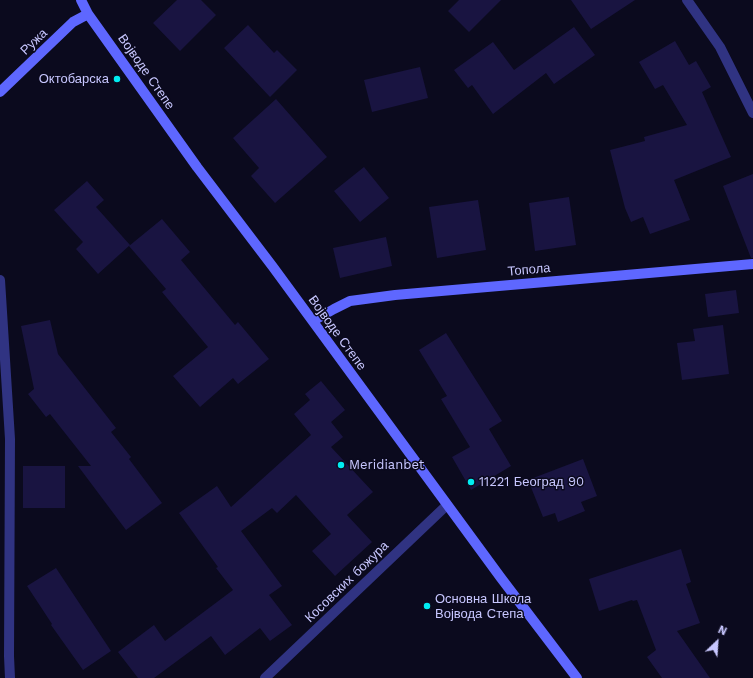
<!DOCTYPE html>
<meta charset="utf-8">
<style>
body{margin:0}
#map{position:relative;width:753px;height:678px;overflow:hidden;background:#0b0a1e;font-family:"Work Sans",sans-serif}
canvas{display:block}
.north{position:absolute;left:697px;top:622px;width:40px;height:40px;-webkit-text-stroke:3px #0b0a1e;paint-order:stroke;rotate:25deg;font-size:11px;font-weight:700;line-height:16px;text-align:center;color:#c8c7ff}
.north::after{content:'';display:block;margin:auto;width:14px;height:18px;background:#c8c7ff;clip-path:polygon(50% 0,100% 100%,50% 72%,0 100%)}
</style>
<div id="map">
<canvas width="753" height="678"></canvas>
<div class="north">N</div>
</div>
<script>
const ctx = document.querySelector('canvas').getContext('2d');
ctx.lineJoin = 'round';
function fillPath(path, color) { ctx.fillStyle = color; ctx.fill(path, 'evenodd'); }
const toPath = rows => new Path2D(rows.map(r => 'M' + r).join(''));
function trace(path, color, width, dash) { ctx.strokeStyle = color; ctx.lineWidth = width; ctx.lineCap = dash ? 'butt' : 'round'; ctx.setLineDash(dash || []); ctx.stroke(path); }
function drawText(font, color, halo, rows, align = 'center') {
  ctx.font = font + ' "Work Sans",sans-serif'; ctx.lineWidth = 3; ctx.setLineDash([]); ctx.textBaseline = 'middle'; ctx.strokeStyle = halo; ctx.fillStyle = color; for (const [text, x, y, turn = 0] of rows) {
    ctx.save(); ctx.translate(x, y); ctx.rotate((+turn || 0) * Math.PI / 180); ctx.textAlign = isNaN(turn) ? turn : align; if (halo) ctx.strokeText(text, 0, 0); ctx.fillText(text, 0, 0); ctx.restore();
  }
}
const building = toPath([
 [177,0,201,0,216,15,180,51,153,23],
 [459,0,501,0,469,32,448,11],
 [571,0,635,0,591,29],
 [248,25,274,53,277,50,297,70,270,97,224,48],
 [574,27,595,55,554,84,546,73,493,114,472,85,468,88,454,70,493,42,514,70],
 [675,41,689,65,696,61,711,87,702,92,731,157,674,180,690,220,650,234,643,217,631,222,625,208,610,150,645,141,644,137,687,125,663,85,655,89,639,62],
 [420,67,428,98,372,112,364,80],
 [276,99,327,157,275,203,251,176,259,168,233,138],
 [364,167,389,198,360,222,334,191],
 [753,174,753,258,751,258,723,186],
 [87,181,104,200,96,207,130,245,98,274,76,249,83,242,54,210],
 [569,197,576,245,535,251,529,203],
 [478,200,486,250,437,258,429,207],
 [162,219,190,252,181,260,235,325,238,322,269,359,238,384,233,378,200,407,173,376,208,347,162,292,166,289,129,246],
 [386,237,392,266,340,278,333,248],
 [736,290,739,313,708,317,705,294],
 [50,320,58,354,116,428,111,432,131,457,129,459,162,503,126,530,78,466,91,466,50,414,46,417,28,394,34,389,21,326],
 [723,325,729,374,682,380,677,343,695,341,693,329],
 [446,333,502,421,489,429,511,466,471,490,452,457,470,447,441,399,447,396,419,350],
 [321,381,345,410,331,422,343,437,331,447,373,492,347,515,372,542,335,576,312,551,331,534,296,495,277,513,272,508,241,531,282,586,269,595,292,625,270,641,260,628,225,655,211,636,154,678,138,678,118,652,154,625,165,641,233,590,216,568,218,567,179,513,217,486,231,507,311,435,294,414,310,400,305,394],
 [583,459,597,496,581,502,585,511,558,522,555,513,543,517,528,480],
 [23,466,65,466,65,508,23,508],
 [681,549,691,582,686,584,700,623,677,631,710,678,662,678,647,657,656,650,637,600,633,601,632,600,599,611,589,579],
 [56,568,111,651,83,670,51,625,52,624,27,586]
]);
const street = toPath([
 [687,0,720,47,753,113],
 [0,280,10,439,9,656,10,678],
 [265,678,447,505]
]);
const secondary = toPath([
 [81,0,88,14,197,167,273,267,501,578,577,678],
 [0,92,73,22,88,14],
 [313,321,334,309,350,301,395,295,753,264]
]);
const markers = [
 [117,79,4,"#00edf2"],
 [341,465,4,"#00edf2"],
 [471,482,4,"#00edf2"],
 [427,606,4,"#00edf2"]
];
const streetNames = [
 ["Ружа",34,42,-44],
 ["Војводе Степе",146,72,55],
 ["Топола",529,270,-5],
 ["Војводе Степе",337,333,54],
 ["Косовских божура",347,582,-44]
];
const poiNames = [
 ["Октобарска",109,79,"right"],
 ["Meridianbet",349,465],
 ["11221 Београд 90",479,482],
 ["Основна Школа",435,599],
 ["Војвода Степа",435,614]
];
fillPath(building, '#191441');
trace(street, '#303382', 10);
trace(secondary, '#5e67ff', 10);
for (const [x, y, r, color] of markers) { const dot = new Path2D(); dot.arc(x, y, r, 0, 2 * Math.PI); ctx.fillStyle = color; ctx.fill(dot); trace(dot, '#0b0a1e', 1.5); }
drawText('13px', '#c8c7ff', '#0b0a1e', streetNames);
drawText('13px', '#c8c7ff', '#0b0a1e', poiNames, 'left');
</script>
